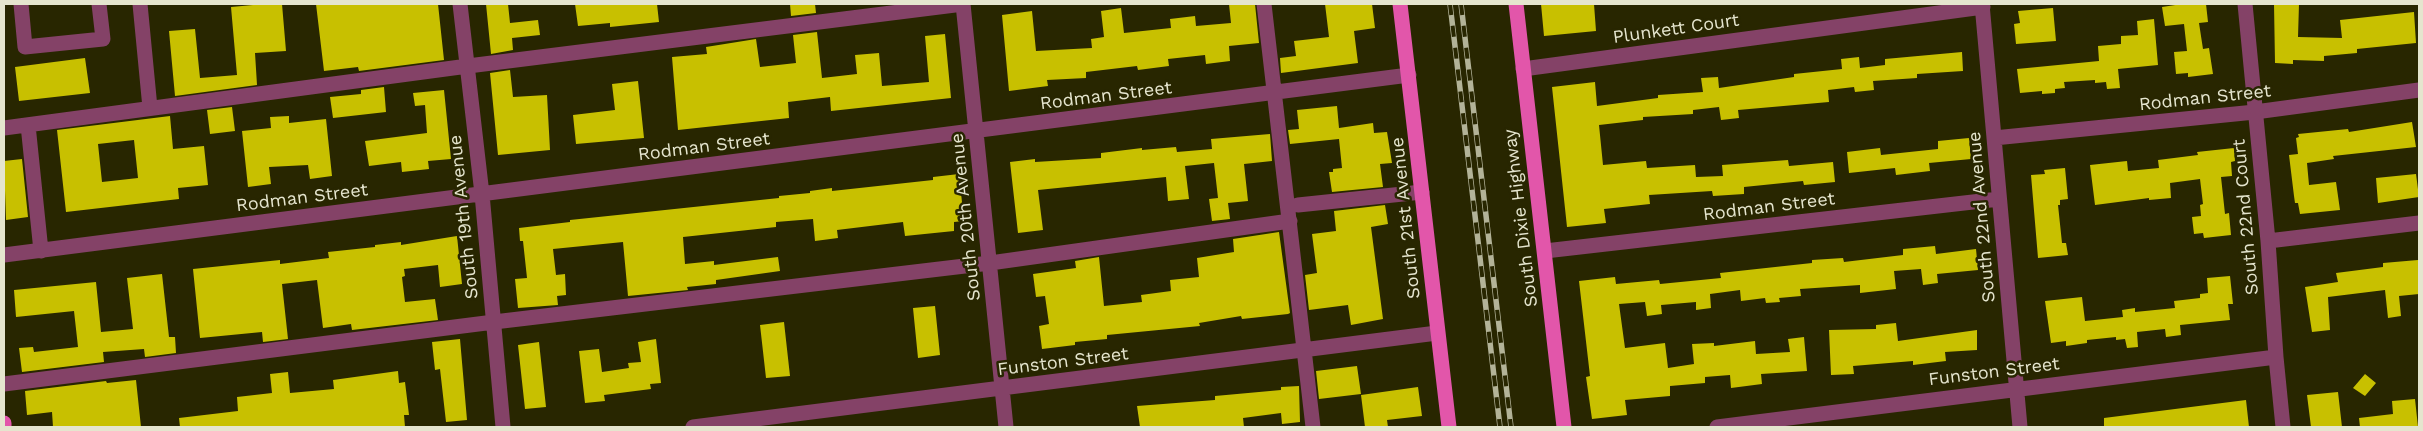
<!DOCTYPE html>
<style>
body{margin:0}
#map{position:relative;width:2423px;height:431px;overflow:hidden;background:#282600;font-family:"Work Sans",sans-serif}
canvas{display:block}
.frame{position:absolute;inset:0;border:5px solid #e5e5ce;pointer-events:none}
</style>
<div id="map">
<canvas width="2423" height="431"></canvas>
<div class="frame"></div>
</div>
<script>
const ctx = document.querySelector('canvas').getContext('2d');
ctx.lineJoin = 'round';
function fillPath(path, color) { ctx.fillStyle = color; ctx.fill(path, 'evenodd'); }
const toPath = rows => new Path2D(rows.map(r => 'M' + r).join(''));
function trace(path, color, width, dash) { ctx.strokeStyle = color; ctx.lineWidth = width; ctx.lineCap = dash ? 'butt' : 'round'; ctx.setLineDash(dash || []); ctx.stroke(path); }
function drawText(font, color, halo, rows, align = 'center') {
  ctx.font = font + ' "Work Sans",sans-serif'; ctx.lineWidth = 5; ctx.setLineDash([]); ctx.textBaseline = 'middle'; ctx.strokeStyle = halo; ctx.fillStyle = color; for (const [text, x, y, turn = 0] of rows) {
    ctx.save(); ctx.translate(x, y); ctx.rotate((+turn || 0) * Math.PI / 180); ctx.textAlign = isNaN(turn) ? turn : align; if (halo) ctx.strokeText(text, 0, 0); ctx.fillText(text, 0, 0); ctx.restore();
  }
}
const building = toPath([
 [264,4,282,4,286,51,255,53,257,85,175,96,169,31,195,29,200,78,237,75,231,7],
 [316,4,438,4,444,60,359,71,358,67,324,71],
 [486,4,508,4,510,23,538,20,540,35,512,38,513,50,491,54],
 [575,4,657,4,659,22,610,27,610,23,578,26],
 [790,4,815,4,816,13,791,16],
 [1229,4,1255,4,1259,43,1229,46,1230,61,1206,64,1205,55,1168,59,1169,66,1138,70,1137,66,1086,72,1086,78,1047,80,1048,86,1009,91,1002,15,1032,11,1036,51,1092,48,1091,39,1104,37,1101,11,1121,8,1124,33,1171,28,1170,19,1195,16,1196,26,1231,23],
 [1325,4,1372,4,1375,28,1354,31,1358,63,1281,73,1280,58,1296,56,1294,41,1329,37],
 [1541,4,1594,4,1596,31,1544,36],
 [2182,4,2206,4,2208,22,2199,23,2203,49,2209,48,2213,74,2188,77,2188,73,2176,74,2174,52,2187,51,2184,24,2165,26,2162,7],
 [2274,4,2299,4,2298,37,2342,38,2340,20,2414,12,2416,43,2357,49,2357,53,2324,56,2324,61,2293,60,2293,64,2275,63],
 [2053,8,2056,41,2016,44,2014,24,2020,23,2018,11],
 [2154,19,2158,65,2118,69,2120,88,2107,89,2106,82,2095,83,2095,80,2064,82,2065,88,2055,89,2055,93,2042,94,2042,91,2020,93,2017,69,2099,61,2098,46,2121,44,2121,36,2138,35,2137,21],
 [817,32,822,78,857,74,855,55,879,53,882,86,929,82,925,36,945,34,951,98,831,111,830,97,788,102,789,118,678,130,672,57,707,54,706,47,756,39,760,67,796,63,793,35],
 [1962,52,1963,71,1917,74,1917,78,1873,81,1874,90,1855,92,1854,87,1828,90,1829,102,1738,110,1739,118,1721,120,1719,107,1693,110,1693,114,1643,117,1643,120,1599,125,1603,165,1646,161,1647,168,1695,165,1696,177,1723,176,1722,165,1788,160,1789,166,1833,162,1835,182,1804,185,1803,181,1744,187,1744,194,1713,196,1712,191,1649,195,1650,204,1604,209,1606,223,1567,227,1552,87,1595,82,1597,106,1658,98,1658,95,1703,92,1701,78,1718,77,1719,88,1794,77,1794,74,1842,69,1841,59,1859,57,1860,68,1885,65,1885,59],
 [85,58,90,93,19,101,15,67],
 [510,70,513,97,547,95,550,150,498,155,490,73],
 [638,81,644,138,576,144,573,115,615,110,612,84],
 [384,87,386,112,333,118,330,97,361,94,361,90],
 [444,90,451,159,428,161,429,169,402,172,401,162,369,166,365,141,427,133,425,105,415,106,413,93],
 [1337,106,1339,128,1373,123,1374,133,1387,132,1392,163,1380,164,1383,187,1332,192,1329,172,1333,172,1333,169,1342,168,1339,139,1290,144,1288,130,1299,129,1297,110],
 [232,107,235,131,210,134,207,110],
 [170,116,173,149,204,146,208,185,178,188,179,199,66,212,57,130],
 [134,140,138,178,102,182,98,144],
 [289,116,289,123,326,119,332,176,310,179,308,165,269,167,271,184,248,187,242,131,271,128,270,117],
 [2412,122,2416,147,2333,156,2334,159,2307,163,2309,185,2336,182,2340,210,2300,214,2298,203,2295,203,2294,196,2289,155,2298,154,2296,138,2299,137,2298,134,2348,129,2349,132],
 [1270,134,1272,161,1244,164,1248,201,1228,203,1230,219,1212,221,1209,199,1218,198,1214,163,1185,166,1189,199,1168,201,1166,177,1038,190,1043,230,1018,233,1010,162,1035,159,1035,162,1101,158,1101,153,1142,148,1142,150,1176,147,1177,152,1212,149,1211,139],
 [1969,138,1971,159,1929,163,1930,171,1896,175,1895,168,1849,173,1847,152,1880,148,1881,155,1938,149,1938,141],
 [2234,148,2235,161,2231,162,2232,176,2221,177,2225,214,2229,213,2231,235,2204,238,2203,233,2194,234,2192,217,2201,216,2200,205,2203,204,2200,179,2170,183,2171,198,2149,200,2149,198,2095,205,2090,165,2127,161,2128,171,2159,168,2158,160,2198,155,2197,152],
 [22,159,28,217,6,220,4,161],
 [2065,168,2068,199,2060,200,2060,205,2058,205,2062,243,2066,243,2068,255,2038,258,2031,175,2045,174,2044,170],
 [959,174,964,221,954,222,954,231,905,236,903,222,837,230,838,238,815,241,813,219,776,222,776,227,683,237,685,264,714,261,714,265,778,257,780,271,716,280,716,284,687,287,688,290,628,296,623,242,553,249,556,275,565,274,566,295,557,296,558,305,518,308,515,279,527,278,523,241,520,241,519,228,570,222,570,220,779,198,779,196,810,193,810,191,832,188,832,191,933,180,933,177],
 [2416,174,2419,197,2378,203,2376,178],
 [1385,205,1388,224,1371,227,1383,319,1351,325,1348,305,1309,310,1305,275,1317,273,1312,234,1336,231,1334,211],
 [1279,232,1290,313,1288,314,1242,319,1241,316,1199,323,1200,326,1107,335,1107,339,1075,342,1075,345,1042,349,1039,326,1049,324,1045,296,1036,297,1033,274,1076,268,1075,261,1099,257,1104,306,1142,302,1141,295,1171,291,1170,280,1199,277,1197,258,1234,252,1233,239],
 [457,236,462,284,440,287,438,265,404,269,405,276,402,277,405,302,435,299,438,320,352,330,351,324,323,328,317,280,282,284,288,339,263,342,262,332,200,338,193,269,280,260,280,264,329,258,328,252,375,247,375,245,401,242,401,245],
 [1935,246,1936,254,1976,249,1978,270,1937,274,1938,283,1923,285,1921,269,1894,271,1896,289,1860,293,1860,285,1800,289,1801,296,1779,298,1780,302,1766,303,1765,298,1741,301,1740,290,1710,294,1711,308,1696,310,1696,302,1661,305,1662,314,1647,316,1645,302,1619,304,1625,348,1665,343,1668,368,1694,364,1692,344,1714,343,1714,346,1755,341,1756,354,1790,352,1788,339,1804,337,1807,371,1761,374,1762,384,1731,388,1730,375,1705,377,1705,383,1670,386,1670,396,1625,400,1627,415,1592,419,1586,377,1590,376,1579,281,1615,277,1616,284,1659,280,1660,284,1721,278,1720,273,1812,263,1812,260,1843,258,1844,262,1903,255,1903,249],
 [2418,260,2419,294,2399,296,2401,316,2388,318,2385,290,2328,297,2330,330,2312,332,2305,287,2338,282,2336,273,2383,267,2383,263],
 [162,274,169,337,175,337,176,353,145,357,144,349,103,352,104,362,22,372,19,348,33,347,34,352,78,347,74,311,16,317,14,290,96,282,101,332,133,329,127,278],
 [2230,276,2233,304,2228,304,2230,320,2180,325,2181,335,2166,337,2165,329,2137,332,2138,347,2127,348,2125,339,2116,340,2116,337,2087,340,2087,343,2066,346,2066,341,2051,343,2045,301,2082,297,2085,321,2123,317,2122,310,2135,308,2135,312,2175,308,2174,301,2200,298,2200,294,2208,293,2207,278],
 [935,306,940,355,918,358,913,308],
 [784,322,790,376,766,378,760,325],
 [1896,323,1898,341,1977,330,1977,350,1945,352,1946,361,1913,365,1913,361,1853,366,1854,374,1831,375,1829,330,1876,329,1876,325],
 [460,339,467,420,446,422,440,369,435,370,432,342],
 [656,339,661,383,650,384,651,389,604,395,605,401,585,403,579,351,599,349,602,372,629,368,628,363,641,362,638,342],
 [539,342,546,407,525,409,518,345],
 [1357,366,1361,394,1319,399,1316,371],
 [398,371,399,383,405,382,409,415,404,415,405,427,180,427,179,418,238,411,237,397,272,393,270,374,288,372,290,393,334,389,333,380],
 [2365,374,2376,383,2365,396,2353,388],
 [136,380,141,427,53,427,52,412,27,415,25,391,106,381,107,383],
 [1299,386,1300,422,1282,424,1281,413,1243,418,1244,427,1140,427,1137,406,1215,400,1215,396,1281,390,1281,387],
 [1418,387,1422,416,1387,420,1388,427,1365,427,1361,395],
 [2338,392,2342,427,2311,427,2307,395],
 [2415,399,2418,427,2360,427,2359,418,2393,414,2392,401],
 [2246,400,2249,427,2104,427,2104,418]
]);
const minor = toPath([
 [21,4,25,47,103,39,99,4],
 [140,4,150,108],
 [460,4,482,194,503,427],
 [963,4,1006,427],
 [1264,4,1313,427],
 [1982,4,2020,427],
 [2245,4,2268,241,2276,357,2283,427],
 [1523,69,1983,7],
 [28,125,41,251],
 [4,128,468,66,963,4],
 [1994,138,2255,112,2419,90],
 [1298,205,1422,192],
 [2268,241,2419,223],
 [1545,251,1999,199],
 [4,255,1409,75],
 [4,384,494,322,990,263,1290,221],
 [693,427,1437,333],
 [1717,427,2276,357]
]);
const major = toPath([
 [1400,4,1449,427],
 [1516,4,1564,427],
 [4,423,4,427]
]);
const rail = toPath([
 [1450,4,1500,427],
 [1461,4,1511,427]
]);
const streetNames = [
 ["Plunkett Court",1676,29,-8],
 ["Rodman Street",1106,96,-7],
 ["Rodman Street",2205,98,-6],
 ["Rodman Street",704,147,-7],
 ["Rodman Street",302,198,-7],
 ["Rodman Street",1769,207,-7],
 ["South 19th Avenue",464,217,-96],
 ["South 20th Avenue",966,217,-96],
 ["South 22nd Avenue",1982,217,-95],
 ["South 22nd Court",2246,217,-95],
 ["South 21st Avenue",1406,218,-96],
 ["South Dixie Highway",1521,218,-97],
 ["Funston Street",1063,362,-7],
 ["Funston Street",1994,372,-7]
];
fillPath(building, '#c8c000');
trace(minor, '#844267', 15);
trace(major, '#e256aa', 15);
trace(rail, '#b3b398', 5.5);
trace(rail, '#282600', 4, [11]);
drawText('18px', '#e5e5ce', '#282600', streetNames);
</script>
